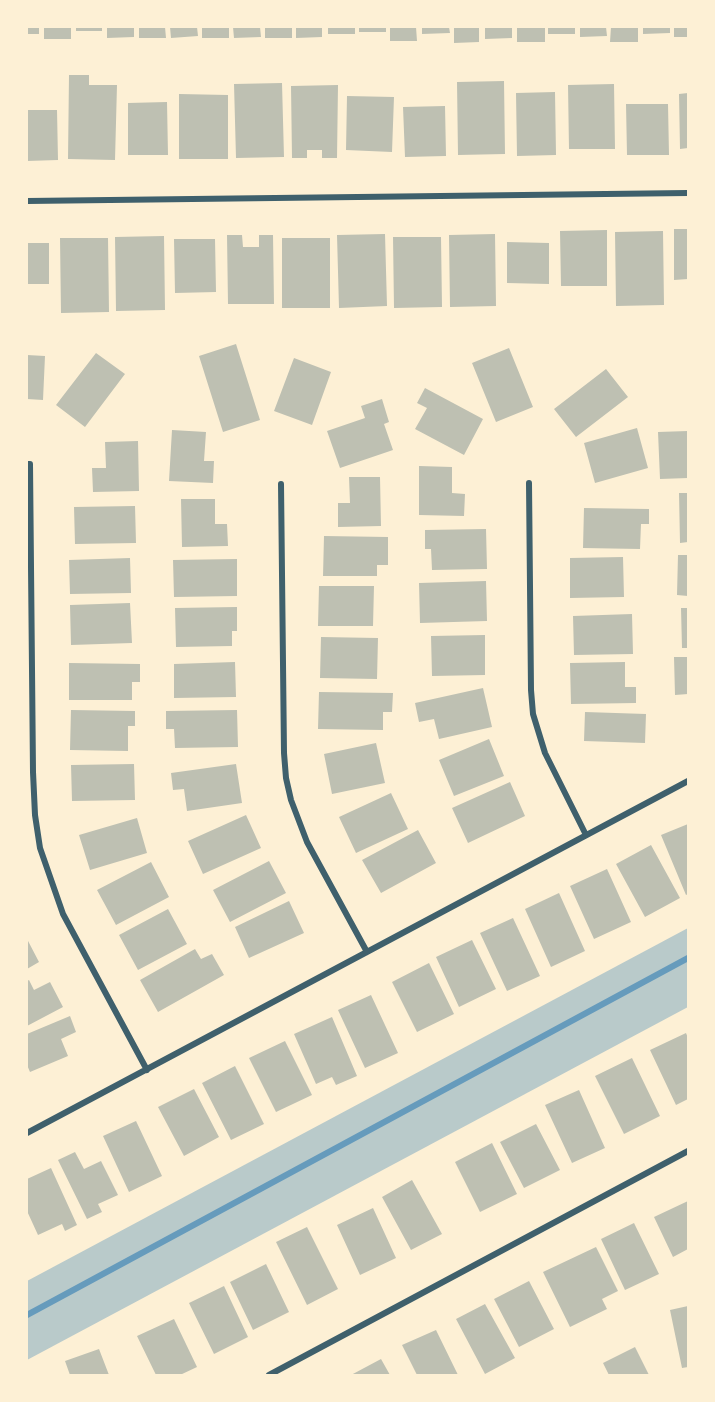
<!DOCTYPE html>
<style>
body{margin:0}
#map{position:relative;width:715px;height:1402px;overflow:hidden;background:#fdf0d5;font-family:Poppins,sans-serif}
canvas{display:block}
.frame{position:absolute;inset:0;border:28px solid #fdf0d5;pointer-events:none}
</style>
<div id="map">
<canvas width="715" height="1402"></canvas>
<div class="frame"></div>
</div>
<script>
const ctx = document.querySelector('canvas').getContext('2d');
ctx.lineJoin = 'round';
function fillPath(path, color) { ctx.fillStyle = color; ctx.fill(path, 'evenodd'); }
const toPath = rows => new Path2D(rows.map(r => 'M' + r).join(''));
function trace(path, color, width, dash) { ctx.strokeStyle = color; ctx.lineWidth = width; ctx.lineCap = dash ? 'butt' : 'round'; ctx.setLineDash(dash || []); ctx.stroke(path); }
const green = toPath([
 [688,928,688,1007,27,1360,27,1281]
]);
const stream = toPath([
 [27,1315,688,958]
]);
const building = toPath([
 [27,27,39,27,39,34,27,34],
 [44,27,71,27,71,39,44,39],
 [76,27,102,27,102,31,76,31],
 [107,27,134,27,134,37,107,38],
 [139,27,165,27,166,38,139,38],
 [170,27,197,27,198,36,171,38],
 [202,27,229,27,229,38,202,38],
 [233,27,260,27,261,37,234,38],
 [265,27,292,27,292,38,265,38],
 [296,27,322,27,322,37,296,38],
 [328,27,355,27,355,34,328,34],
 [359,27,386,27,386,32,359,32],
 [390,27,416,27,417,41,390,41],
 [422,27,449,27,450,33,422,34],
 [454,27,479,27,479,42,454,43],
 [485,27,512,27,512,38,485,39],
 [517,27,545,27,545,42,517,42],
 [548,27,575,27,575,34,548,34],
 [580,27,606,27,607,36,580,37],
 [611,27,638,27,638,42,610,42],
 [643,27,670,27,670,33,643,34],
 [674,27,688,27,688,37,674,37],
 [69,75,89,75,89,85,117,85,115,160,68,159],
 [504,81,505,154,458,155,457,82],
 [282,83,284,157,236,158,234,84],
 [614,84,615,149,569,149,568,85],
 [338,85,337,158,322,158,322,150,307,150,307,158,292,158,291,86],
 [555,92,556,155,517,156,516,93],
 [688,93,688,148,680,149,679,94],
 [179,94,228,95,228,159,179,159],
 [347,96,394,97,392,152,346,150],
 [167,102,168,155,128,155,128,103],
 [626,104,668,104,669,155,627,155],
 [445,106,446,156,405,157,403,107],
 [27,110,57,110,58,160,27,161],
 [674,229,688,229,688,279,674,280],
 [607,230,607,286,561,286,560,231],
 [663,231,664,305,616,306,615,232],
 [385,234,387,306,339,308,337,235],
 [495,234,496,306,450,307,449,235],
 [227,235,242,235,243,247,259,247,259,235,273,235,274,304,228,304],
 [164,236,165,310,116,311,115,237],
 [393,237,441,237,442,307,394,308],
 [60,238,108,238,109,312,61,313],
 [282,238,330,238,330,308,282,308],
 [174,239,215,239,216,292,175,293],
 [507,242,549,243,549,284,507,283],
 [27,243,49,243,49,284,27,284],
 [236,344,260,420,223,432,199,356],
 [509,348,533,407,496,422,472,363],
 [96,353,125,374,85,427,56,405],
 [27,355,45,356,43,400,27,399],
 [294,358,331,372,312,425,274,411],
 [606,369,628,397,576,437,554,409],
 [425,388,483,419,464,455,415,429,427,408,417,403],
 [382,399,389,422,384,424,393,450,340,468,327,431,365,418,361,406],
 [637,428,648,468,595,483,584,443],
 [172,430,206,432,204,461,214,461,213,483,169,481],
 [688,431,688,478,660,479,658,432],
 [138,441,139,491,93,492,92,468,106,468,105,442],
 [419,466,452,467,452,493,465,494,464,516,419,515],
 [349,477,380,477,381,526,338,527,338,503,350,503],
 [679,493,688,493,688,542,680,543],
 [181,499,215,499,215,524,227,524,228,546,182,547],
 [135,506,136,543,75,544,74,507],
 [584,508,649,509,649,524,641,524,640,549,583,548],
 [486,529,487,569,432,570,431,549,425,549,425,530],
 [324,536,388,537,388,565,377,565,377,576,323,576],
 [678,555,688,555,688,596,677,595],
 [623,557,624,597,570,598,570,558],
 [130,558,131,593,70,594,69,560],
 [237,559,237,596,174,597,173,560],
 [486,581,487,621,420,623,419,583],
 [319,586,374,586,373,626,318,626],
 [130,603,132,643,71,645,70,605],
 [237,607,237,631,232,631,232,646,176,647,175,608],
 [681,608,688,608,688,648,682,648],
 [632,614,633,654,574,655,573,616],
 [485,635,485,675,432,676,431,636],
 [321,637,378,638,377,679,320,678],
 [674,657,688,657,688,694,675,695],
 [235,662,236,697,174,698,174,664],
 [625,662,625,687,636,687,636,703,571,704,570,663],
 [69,663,140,664,140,682,132,682,132,700,69,700],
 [483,688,492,727,439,739,434,719,419,722,415,703],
 [319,692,393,693,392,712,383,712,383,730,318,729],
 [71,710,135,711,135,726,128,726,128,751,70,750],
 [237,710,238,747,175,748,174,729,166,729,166,711],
 [585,712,646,714,645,743,584,741],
 [489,739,504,776,454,796,439,760],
 [376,743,385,783,332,794,324,754],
 [134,764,135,800,72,801,71,765],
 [236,764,242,803,187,811,184,789,173,790,171,773],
 [510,782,525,816,468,843,452,808],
 [391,793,408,829,356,853,339,817],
 [246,815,261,848,203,874,188,841],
 [137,818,147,853,90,870,79,835],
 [688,824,688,894,686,895,661,835],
 [418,830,436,863,381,893,362,860],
 [651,845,680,898,645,917,616,864],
 [269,861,286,893,230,922,213,890],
 [151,862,169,897,116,925,97,890],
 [607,869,631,922,594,939,570,886],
 [559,893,585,951,551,967,525,909],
 [289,901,304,933,249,958,235,927],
 [168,909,187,944,138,970,119,935],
 [513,918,540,976,507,991,480,933],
 [27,939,39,962,27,969],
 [472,940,496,989,459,1007,436,957],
 [195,949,201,959,212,954,224,975,158,1012,140,980],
 [429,963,454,1014,417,1032,392,982],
 [29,980,34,990,50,982,63,1007,27,1026,27,981],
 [371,995,398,1053,365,1068,338,1010],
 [70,1016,76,1032,61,1039,68,1056,30,1072,27,1065,27,1034],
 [332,1017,357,1076,336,1085,332,1077,316,1084,294,1034],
 [686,1033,688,1038,688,1099,676,1105,650,1050],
 [285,1041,312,1095,276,1112,249,1058],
 [632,1058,660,1116,624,1134,595,1076],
 [235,1066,264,1124,231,1140,202,1083],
 [194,1089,219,1137,184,1156,158,1107],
 [579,1090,605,1148,572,1163,545,1105],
 [136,1121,162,1176,129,1192,103,1136],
 [536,1124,560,1170,524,1188,500,1142],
 [492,1143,517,1194,480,1212,455,1162],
 [75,1152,84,1169,101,1161,118,1195,98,1204,102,1212,87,1219,58,1160],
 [51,1168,77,1225,65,1231,62,1224,38,1235,27,1211,27,1179],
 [412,1180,442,1234,411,1250,382,1197],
 [688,1201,688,1249,673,1257,654,1217],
 [373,1208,396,1258,360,1275,337,1225],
 [634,1223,659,1274,625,1290,601,1239],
 [307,1227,338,1289,307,1305,276,1242],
 [596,1247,618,1291,602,1299,607,1309,570,1327,543,1272],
 [266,1264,289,1312,253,1330,230,1282],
 [529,1281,554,1329,519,1347,494,1299],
 [224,1286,248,1337,214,1354,189,1303],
 [485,1304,515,1358,485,1374,456,1319],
 [688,1306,688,1367,682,1368,670,1310],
 [174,1319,197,1367,180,1375,156,1375,137,1336],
 [436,1330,458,1375,417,1375,402,1345],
 [635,1347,649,1375,609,1375,603,1363],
 [99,1349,109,1375,70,1375,65,1361],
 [381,1359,390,1375,351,1375]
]);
const minor = toPath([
 [27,201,688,193],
 [27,464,30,464,33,772,35,815,40,848,63,914,147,1070],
 [529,483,531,690,533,714,545,753,586,835],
 [281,484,284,753,286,778,291,800,307,842,367,952],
 [27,1133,688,781],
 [269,1375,688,1151]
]);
fillPath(green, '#b9caca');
trace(stream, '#669bbc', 6);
fillPath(building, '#bec0b2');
trace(minor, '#3f606c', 6);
</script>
